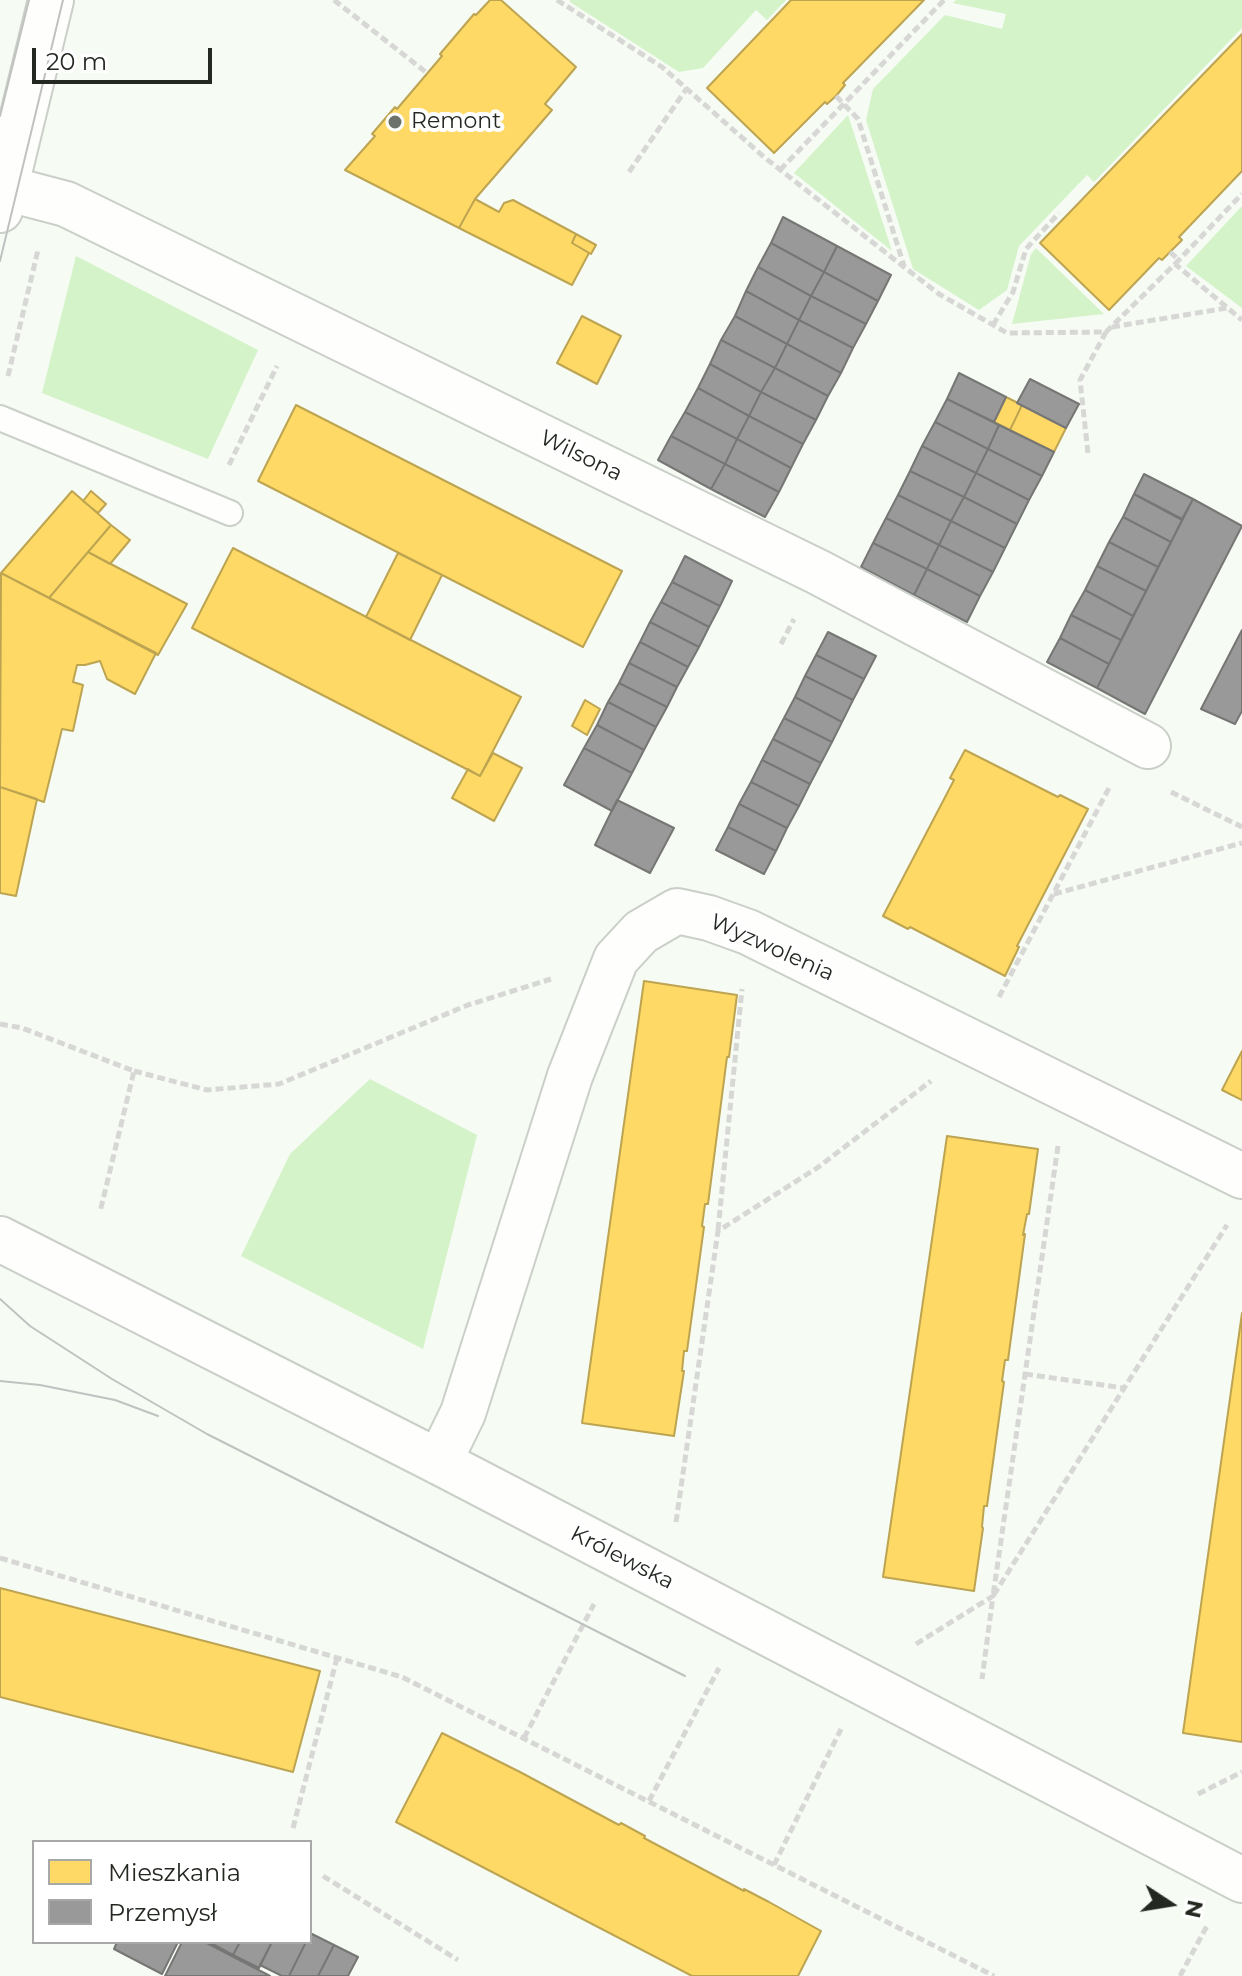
<!DOCTYPE html>
<meta charset="utf-8">
<style>
body{margin:0}
#map{position:relative;width:1242px;height:1976px;overflow:hidden;background:#f6fbf4;font-family:Montserrat,sans-serif}
canvas{display:block}
.legend{position:absolute;left:32px;top:1840px;width:280px;height:104px;box-sizing:border-box;background:#fff;border:2px solid #a7a9a6;margin:0;padding:10px 14px;list-style:none;font-size:24px;color:#232821}
.legend li{display:flex;align-items:center;gap:16px;height:40px}
.legend b{width:40px;border:2px solid #a7a9a6}
.north{position:absolute;left:1130px;top:1864px;width:80px;height:80px;-webkit-text-stroke:6px #fff;paint-order:stroke;rotate:102deg;font-size:22px;font-weight:700;line-height:32px;text-align:center;color:#232821}
.north::after{content:'';display:block;margin:auto;width:28px;height:36px;background:#232821;clip-path:polygon(50% 0,100% 100%,50% 72%,0 100%)}
.scale{position:absolute;left:32px;top:48px;width:180px;height:36px;box-sizing:border-box;border:4px solid #232821;border-top:0;padding-left:10px;font-size:24px;line-height:28px;white-space:nowrap;color:#232821;-webkit-text-stroke:6px #fff;paint-order:stroke}
</style>
<div id="map">
<canvas width="1242" height="1976"></canvas>
<ul class="legend">
<li><b style="height:22px;background:#ffd966"></b>Mieszkania</li>
<li><b style="height:22px;background:#999"></b>Przemysł</li>
</ul>
<div class="north">N</div>
<div class="scale">20 m</div>
</div>
<script>
const ctx = document.querySelector('canvas').getContext('2d');
ctx.lineJoin = 'round';
function fillPath(path, color) { ctx.fillStyle = color; ctx.fill(path, 'evenodd'); }
const toPath = rows => new Path2D(rows.map(r => 'M' + r).join(''));
function trace(path, color, width, dash) { ctx.strokeStyle = color; ctx.lineWidth = width; ctx.lineCap = dash ? 'butt' : 'round'; ctx.setLineDash(dash || []); ctx.stroke(path); }
function drawText(font, color, halo, rows, align = 'center') {
  ctx.font = font + ' Montserrat,sans-serif'; ctx.lineWidth = 8; ctx.setLineDash([]); ctx.textBaseline = 'middle'; ctx.strokeStyle = halo; ctx.fillStyle = color; for (const [text, x, y, turn = 0] of rows) {
    ctx.save(); ctx.translate(x, y); ctx.rotate((+turn || 0) * Math.PI / 180); ctx.textAlign = isNaN(turn) ? turn : align; if (halo) ctx.strokeText(text, 0, 0); ctx.fillText(text, 0, 0); ctx.restore();
  }
}
const green = toPath([
 [570,0,786,0,767,20,756,10,703,68,679,72,570,2],
 [956,0,1242,0,1242,28,1094,182,1087,175,1019,246,1007,290,979,310,913,269,866,120,873,89,945,15,1002,29,1006,14,953,3],
 [848,115,892,251,794,173],
 [1242,206,1242,308,1186,266],
 [1036,248,1104,314,1012,324,1031,254],
 [76,256,258,350,208,459,42,393],
 [370,1079,477,1135,423,1349,241,1256,290,1154]
]);
const homes = toPath([
 [490,0,501,0,576,67,545,104,552,110,475,199,459,228,345,170,375,136,372,134,395,107,397,109,442,56,440,54,474,14,476,15,490,0],
 [791,0,924,0,843,83,845,85,836,96,827,104,825,102,774,153,707,88,791,0],
 [1242,34,1242,171,1179,237,1182,240,1162,260,1159,258,1109,310,1040,243,1242,34],
 [475,199,499,212,504,203,513,200,576,234,572,243,589,253,572,285,459,228,475,199],
 [576,234,596,245,591,254,572,243,576,234],
 [582,316,621,336,597,384,557,363,582,316],
 [1006,397,1022,405,1010,430,994,422,1006,397],
 [296,405,622,571,583,647,258,481,296,405],
 [1022,405,1066,428,1054,452,1010,430,1022,405],
 [72,491,111,525,49,598,1,573,72,491],
 [91,491,106,504,98,513,83,501,91,491],
 [111,525,130,540,110,564,88,552,111,525],
 [233,548,521,697,480,776,192,628,233,548],
 [88,552,187,604,158,655,49,598,88,552],
 [398,553,442,575,410,640,366,617,398,553],
 [1,573,156,653,135,694,107,679,100,661,85,665,77,665,73,682,83,685,73,731,62,729,44,802,0,787,1,573],
 [585,700,600,709,587,735,572,726,585,700],
 [965,750,1058,797,1060,795,1088,809,1017,946,1019,947,1005,976,910,927,908,929,883,916,954,780,950,778,965,750],
 [493,753,522,768,494,821,452,798,468,769,480,776,493,753],
 [0,787,37,799,16,896,0,893,0,787],
 [644,981,737,995,729,1057,727,1057,708,1204,705,1204,702,1226,704,1227,687,1351,684,1351,682,1371,684,1371,674,1436,582,1423,644,981],
 [1242,1051,1242,1100,1222,1090,1242,1051],
 [947,1136,1038,1149,1029,1214,1027,1214,1023,1235,1025,1234,1008,1360,1005,1360,1002,1381,1004,1382,987,1506,984,1506,982,1527,983,1528,974,1591,883,1577,947,1136],
 [1242,1313,1242,1742,1183,1733,1242,1313],
 [0,1588,320,1671,293,1772,0,1697,0,1588],
 [442,1733,520,1772,619,1825,621,1823,645,1836,644,1838,744,1891,744,1889,769,1902,821,1931,798,1976,692,1976,396,1822,442,1733]
]);
const industry = toPath([
 [783,217,837,246,824,272,771,243,783,217],
 [771,243,824,272,811,296,758,267,771,243],
 [837,246,891,275,878,301,824,272,837,246],
 [758,267,811,296,799,320,746,291,758,267],
 [824,272,878,301,866,324,811,296,824,272],
 [746,291,799,320,787,344,735,316,746,291],
 [811,296,866,324,853,348,799,320,811,296],
 [735,316,787,344,775,368,721,340,735,316],
 [799,320,853,348,841,373,787,344,799,320],
 [721,340,775,368,761,392,710,364,721,340],
 [787,344,841,373,828,396,775,368,787,344],
 [710,364,761,392,749,416,698,388,710,364],
 [775,368,828,396,816,420,761,392,775,368],
 [959,373,1006,397,994,422,947,399,959,373],
 [1030,379,1079,404,1066,428,1017,403,1030,379],
 [698,388,749,416,737,439,685,412,698,388],
 [761,392,816,420,803,444,749,416,761,392],
 [947,399,999,425,988,449,935,422,947,399],
 [685,412,737,439,725,464,671,436,685,412],
 [749,416,803,444,791,468,737,439,749,416],
 [935,422,988,449,976,473,922,446,935,422],
 [999,425,1054,452,1042,476,988,449,999,425],
 [671,436,725,464,711,489,658,460,671,436],
 [737,439,791,468,779,492,725,464,737,439],
 [922,446,976,473,964,497,910,471,922,446],
 [988,449,1042,476,1029,500,976,473,988,449],
 [725,464,779,492,765,517,711,489,725,464],
 [910,471,964,497,951,521,898,495,910,471],
 [976,473,1029,500,1017,524,964,497,976,473],
 [1144,474,1193,499,1182,519,1134,494,1144,474],
 [1134,494,1182,520,1171,542,1123,517,1134,494],
 [898,495,951,521,939,545,886,518,898,495],
 [964,497,1017,524,1005,548,951,521,964,497],
 [1193,499,1242,526,1145,714,1097,688,1193,499],
 [1123,517,1171,542,1158,567,1109,542,1123,517],
 [886,518,939,545,927,569,873,543,886,518],
 [951,521,1005,548,993,572,939,545,951,521],
 [1109,542,1158,567,1146,591,1097,566,1109,542],
 [873,543,927,569,914,595,861,567,873,543],
 [939,545,993,572,980,596,927,569,939,545],
 [685,556,732,581,720,606,672,582,685,556],
 [1097,566,1146,591,1133,616,1085,590,1097,566],
 [927,569,980,596,967,622,914,595,927,569],
 [672,582,720,606,709,627,661,602,672,582],
 [1085,590,1133,616,1121,640,1071,615,1085,590],
 [661,602,709,627,699,647,650,622,661,602],
 [1071,615,1121,640,1109,664,1060,638,1071,615],
 [650,622,699,647,688,667,640,642,650,622],
 [1242,630,1242,711,1235,724,1201,709,1242,630],
 [828,632,876,656,864,679,816,655,828,632],
 [1060,638,1109,664,1097,688,1047,662,1060,638],
 [640,642,688,667,677,687,629,663,640,642],
 [816,655,864,679,853,700,805,676,816,655],
 [629,663,677,687,667,707,619,683,629,663],
 [805,676,853,700,842,722,795,697,805,676],
 [619,683,667,707,656,727,608,702,619,683],
 [795,697,842,722,832,742,784,718,795,697],
 [608,702,656,727,644,750,597,725,608,702],
 [784,718,832,742,821,763,773,739,784,718],
 [597,725,644,750,632,773,584,748,597,725],
 [773,739,821,763,810,784,762,760,773,739],
 [584,748,632,773,612,811,564,785,584,748],
 [762,760,810,784,799,806,751,782,762,760],
 [751,782,799,806,787,828,739,804,751,782],
 [617,800,674,828,650,873,595,845,617,800],
 [739,804,787,828,776,851,728,827,739,804],
 [728,827,776,851,764,874,716,850,728,827],
 [310,1933,334,1945,318,1976,289,1976,306,1942,310,1942,310,1933],
 [117,1942,178,1942,162,1974,114,1949,117,1942],
 [182,1942,205,1942,270,1976,165,1976,182,1942],
 [209,1942,240,1942,233,1955,209,1942],
 [240,1942,272,1942,259,1968,233,1955,240,1942],
 [272,1942,306,1942,289,1976,282,1976,260,1965,272,1942],
 [334,1945,358,1957,348,1976,318,1976,334,1945]
]);
const path = toPath([
 [334,0,427,73],
 [557,0,662,67,764,157,904,267,939,294,1007,333,1106,332,1175,264,1242,320],
 [836,96,858,119,904,266],
 [780,170,944,0],
 [629,172,687,88],
 [1170,252,1179,260],
 [1175,264,1242,194],
 [993,325,1013,292,1026,249,1059,213],
 [1112,327,1227,308],
 [8,376,38,250],
 [1088,453,1080,380,1106,332],
 [229,465,277,366],
 [781,644,794,619],
 [1171,792,1242,827],
 [1054,894,1242,843],
 [999,997,1110,786],
 [0,1024,22,1028,134,1071,100,1212],
 [134,1071,207,1090,279,1084,468,1005,551,979],
 [1058,1146,993,1596,1227,1225],
 [718,1230,742,989],
 [1025,1374,1124,1388],
 [676,1522,718,1231,817,1168,931,1081],
 [0,1558,402,1677,994,1976],
 [916,1644,993,1596,982,1679],
 [524,1738,594,1604],
 [1198,1794,1242,1772],
 [649,1801,719,1668],
 [293,1828,337,1658],
 [774,1865,841,1729],
 [323,1876,458,1960],
 [1180,1976,1208,1924]
]);
const service = toPath([
 [0,418,230,513]
]);
const minor = toPath([
 [5,188,66,204,818,572,1148,746],
 [439,1462,463,1413,570,1076,616,959,641,932,677,911,709,918,748,932,1242,1176]
]);
const tertiary = toPath([
 [0,210,51,0],
 [0,1239,439,1462,1242,1880]
]);
const tram = toPath([
 [0,116,29,0],
 [0,261,63,0],
 [0,1299,30,1326,112,1379,207,1434,685,1676],
 [0,1381,40,1385,115,1400,158,1416]
]);
const markers = [
 [395,122,8,"#6d726b"]
];
const poiNames = [
 ["Remont",411,122]
];
const streetNames = [
 ["Wilsona",581,456,26],
 ["Wyzwolenia",772,948,24],
 ["Królewska",622,1558,27]
];
fillPath(green, '#d4f3c9');
fillPath(homes, '#ffd966');
trace(homes, '#bda451', 2);
fillPath(industry, '#999');
trace(industry, '#767775', 2);
trace(service, '#cad0c8', 28);
trace(minor, '#cad0c8', 48);
trace(tertiary, '#cad0c8', 48);
trace(path, '#d7d8d5', 5, [8, 4]);
trace(service, '#fefefd', 24);
trace(minor, '#fefefd', 44);
trace(tertiary, '#fefefd', 44);
trace(tram, '#c0c2c0', 2);
for (const [x, y, r, color] of markers) { const dot = new Path2D(); dot.arc(x, y, r, 0, 2 * Math.PI); ctx.fillStyle = color; ctx.fill(dot); trace(dot, '#fff', 3); }
drawText('22px', '#232821', '#fff', poiNames, 'left');
drawText('22px', '#232821', '#fff', streetNames);
</script>
